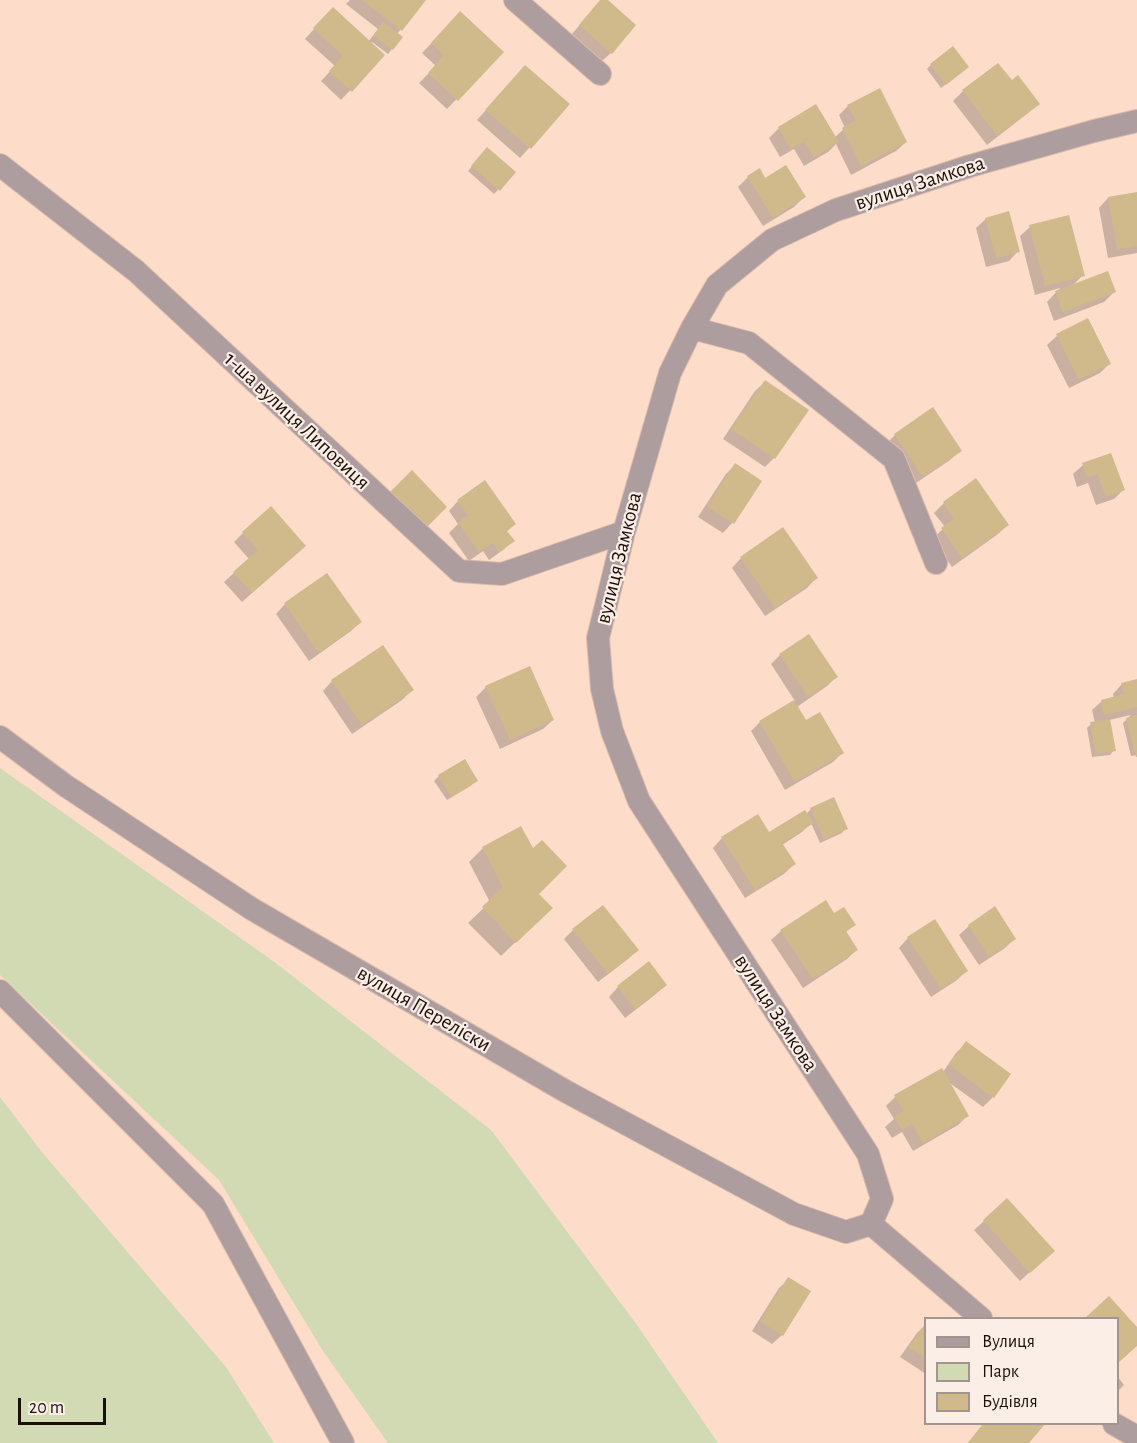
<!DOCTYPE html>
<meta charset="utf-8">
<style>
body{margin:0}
#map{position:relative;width:1137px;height:1443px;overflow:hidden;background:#fddcca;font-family:"Alegreya Sans",sans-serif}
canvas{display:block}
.legend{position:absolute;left:924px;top:1317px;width:195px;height:108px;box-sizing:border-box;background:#fbeee7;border:2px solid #a1958e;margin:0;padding:8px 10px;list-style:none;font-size:18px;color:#1a0f09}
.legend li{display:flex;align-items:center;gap:12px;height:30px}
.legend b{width:30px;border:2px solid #a1958e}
.scale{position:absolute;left:18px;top:1398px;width:88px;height:27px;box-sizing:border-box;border:3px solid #1a0f09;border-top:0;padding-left:8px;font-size:18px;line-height:21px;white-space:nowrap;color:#1a0f09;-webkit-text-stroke:4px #fbeee7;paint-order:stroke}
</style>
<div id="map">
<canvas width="1137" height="1443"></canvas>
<ul class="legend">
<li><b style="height:8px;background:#ae9d9e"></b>Вулиця</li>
<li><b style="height:16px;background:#d1dab2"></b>Парк</li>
<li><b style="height:16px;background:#d0b98b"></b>Будівля</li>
</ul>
<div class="scale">20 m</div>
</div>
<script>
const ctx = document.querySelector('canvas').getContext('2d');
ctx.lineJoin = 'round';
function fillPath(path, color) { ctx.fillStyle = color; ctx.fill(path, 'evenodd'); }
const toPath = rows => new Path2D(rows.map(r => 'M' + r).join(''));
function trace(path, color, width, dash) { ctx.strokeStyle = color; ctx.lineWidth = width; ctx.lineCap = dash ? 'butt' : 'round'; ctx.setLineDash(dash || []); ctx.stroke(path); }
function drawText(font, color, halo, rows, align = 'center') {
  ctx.font = font + ' "Alegreya Sans",sans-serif'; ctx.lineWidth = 4.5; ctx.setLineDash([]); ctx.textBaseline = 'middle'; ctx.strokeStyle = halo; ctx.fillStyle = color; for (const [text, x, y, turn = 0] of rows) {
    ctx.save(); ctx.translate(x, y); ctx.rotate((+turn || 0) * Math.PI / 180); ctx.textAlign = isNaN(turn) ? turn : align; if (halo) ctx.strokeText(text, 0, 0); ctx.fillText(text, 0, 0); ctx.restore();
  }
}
const green = toPath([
 [0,768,273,961,491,1130,637,1325,718,1443,388,1443,323,1351,219,1180,0,975],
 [0,1097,41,1151,226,1367,274,1443,0,1443]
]);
const shadow = toPath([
 [350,0,424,0,397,34,401,37,388,54,372,42,370,44,383,55,341,100,321,81,335,66,305,39,323,19,368,42,378,29,346,4],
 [602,0,605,0,611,53,601,62,570,36],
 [451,23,502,52,447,109,419,83,436,66,422,53],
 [931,65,963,71,941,88,927,69],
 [998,65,1011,82,1038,104,1028,113,987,145,953,101,963,91],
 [516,77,568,104,520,158,477,120],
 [816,106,835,137,845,128,839,115,848,106,906,142,896,151,851,175,836,144,828,152,804,166,794,149,780,157,769,138,779,128],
 [483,153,498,190,494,194,468,171],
 [748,177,765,180,804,197,794,207,763,226,738,187],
 [1137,193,1137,253,1108,258,1099,208,1108,198],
 [986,219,1018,251,1009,261,986,267,976,228],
 [1030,227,1083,275,1072,286,1114,292,1104,302,1054,321,1047,302,1060,288,1035,295,1020,236],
 [1088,320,1110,363,1100,373,1069,388,1047,345,1057,336],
 [765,382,774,458,765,467,723,439,755,391],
 [895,435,960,451,950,460,913,485,886,444],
 [1111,455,1123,490,1114,499,1096,505,1088,483,1077,487,1073,474,1083,465],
 [735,465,760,481,732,523,723,533,698,517,726,474],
 [976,480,1007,525,998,534,952,567,932,539,945,527,934,513,944,503],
 [458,501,514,524,506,532,513,541,503,550,489,560,483,551,469,561,449,533,458,524,449,511],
 [243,533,295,555,242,602,224,582,249,559,234,542],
 [741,558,816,578,807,588,765,616,732,568],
 [285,604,360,622,351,631,309,661,276,614],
 [780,655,836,677,827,686,797,707,806,722,842,753,833,762,785,790,751,731,760,722,795,701,771,664],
 [332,681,412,690,402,700,352,734,323,691],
 [1137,681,1137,755,1131,756,1123,723,1131,715,1109,720,1114,750,1110,755,1092,757,1087,728,1091,724,1095,723,1092,710,1102,701,1114,698,1113,694,1122,684],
 [486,687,553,720,543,729,500,749,476,697],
 [464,761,472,785,447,800,434,781,439,776],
 [811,809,846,828,842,833,820,843,811,823,802,832,782,845,794,864,784,874,745,898,713,848,722,838,769,834,806,814],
 [483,848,537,894,551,908,501,956,468,923,490,902,469,862],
 [834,915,854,925,845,933,856,950,847,959,803,988,771,940,781,931],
 [969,926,1015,938,1005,948,979,965,959,935],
 [573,930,637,950,628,959,598,982,564,939],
 [908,938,966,971,957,980,931,997,899,948],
 [665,984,656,994,625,1018,609,997,618,987],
 [966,1043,1009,1074,993,1097,983,1107,947,1081,968,1115,958,1125,913,1151,902,1132,892,1138,885,1127,894,1119,886,1106,895,1097,943,1072,956,1053],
 [984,1221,1043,1260,1020,1281,974,1230],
 [789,1279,782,1335,772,1344,752,1331,779,1288],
 [1109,1298,1137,1329,1137,1345,1118,1362,1118,1318,1087,1318],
 [926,1324,926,1374,900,1357,917,1333],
 [1118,1377,1124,1385,1118,1391],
 [983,1424,1043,1424,1027,1443,968,1443]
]);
const building = toPath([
 [362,0,426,0,402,31],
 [600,0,608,0,636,25,612,54,579,25],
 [333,7,385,55,352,92,329,71,343,56,313,28],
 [460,11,504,52,458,101,428,73,444,55,431,43],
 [383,22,403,37,393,50,373,36],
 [953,46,969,67,946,85,930,64],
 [998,63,1012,80,1018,75,1040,104,997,136,962,90],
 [525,65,570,104,531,149,485,110],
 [880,88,907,142,861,166,842,128,856,120,847,105],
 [816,104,839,142,814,157,804,141,790,149,778,127],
 [487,147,516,172,500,191,471,166],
 [786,165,806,197,773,218,747,176,760,168,765,178],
 [1137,192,1137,246,1117,249,1108,197],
 [1009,211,1020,252,996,258,985,218],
 [1069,215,1085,276,1045,286,1029,225],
 [1108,271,1116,292,1063,312,1055,291],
 [1088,318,1111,364,1079,380,1056,334],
 [765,380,809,410,775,459,731,429],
 [933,407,962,451,923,477,894,434],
 [1111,453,1125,490,1106,497,1098,474,1087,478,1082,463],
 [735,463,762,481,734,524,707,507],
 [412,470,447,507,426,528,390,492],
 [976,478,1009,525,962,558,941,528,954,519,943,502],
 [485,480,516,524,507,531,515,541,499,552,493,543,479,552,458,522,468,515,457,500],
 [271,506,306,546,252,593,233,572,258,550,242,532],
 [783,527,818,578,775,608,740,557],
 [327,573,362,622,319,653,284,603],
 [809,634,838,677,808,697,779,654],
 [383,645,414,690,362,725,331,680],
 [530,666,554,720,510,740,485,686],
 [1137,679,1137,707,1104,715,1101,700,1124,694,1121,683],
 [794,700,806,720,820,712,844,753,795,782,759,721],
 [1137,715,1137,757,1136,757,1126,718],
 [1110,719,1116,751,1096,754,1090,722],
 [465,759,478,781,451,797,438,775],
 [834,797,848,829,824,839,810,808],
 [805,810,814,823,782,843,796,864,755,890,721,837,758,814,769,832],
 [521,826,533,848,542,840,567,866,539,894,553,908,516,943,482,907,503,887,482,847],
 [826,900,834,913,844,907,856,925,846,931,858,950,813,979,780,930],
 [603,905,639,950,608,974,572,929],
 [995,906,1016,939,989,957,968,925],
 [935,919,968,971,941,989,907,937],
 [649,961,667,985,635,1010,617,986],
 [966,1041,1011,1074,994,1098,949,1065],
 [942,1068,969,1116,923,1143,912,1124,902,1130,894,1117,904,1111,894,1095],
 [1007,1198,1055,1251,1030,1273,983,1220],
 [788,1277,811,1291,783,1336,760,1321],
 [1109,1296,1137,1327,1137,1346,1118,1363,1118,1318,1085,1318],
 [926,1323,926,1358,909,1347],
 [983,1424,1045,1424,1029,1443,968,1443]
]);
const street = toPath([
 [515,0,600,74],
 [0,165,136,271,459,571,502,574,624,532],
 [692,328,749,343,894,459,936,563],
 [0,737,66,786,252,909,567,1092,794,1214,846,1232,871,1224],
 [0,991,213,1204,343,1443],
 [871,1224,882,1199,868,1154,639,801,612,731,602,689,598,638,624,532,670,373,692,328,717,285,772,240,836,210,970,166,1094,131,1137,121],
 [871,1224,981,1318],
 [1114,1424,1137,1437]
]);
const streetNames = [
 ["вулиця Замкова",920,183,-18],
 ["1-ша вулиця Липовиця",297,421,43],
 ["вулиця Замкова",619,558,-76],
 ["вулиця Переліски",424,1009,30],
 ["вулиця Замкова",776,1013,57]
];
fillPath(green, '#d1dab2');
fillPath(shadow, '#0003');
fillPath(building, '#d0b98b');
trace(street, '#d9bbab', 24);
trace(street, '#ae9d9e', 22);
drawText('21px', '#1a0f09', '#fbeee7', streetNames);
</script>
